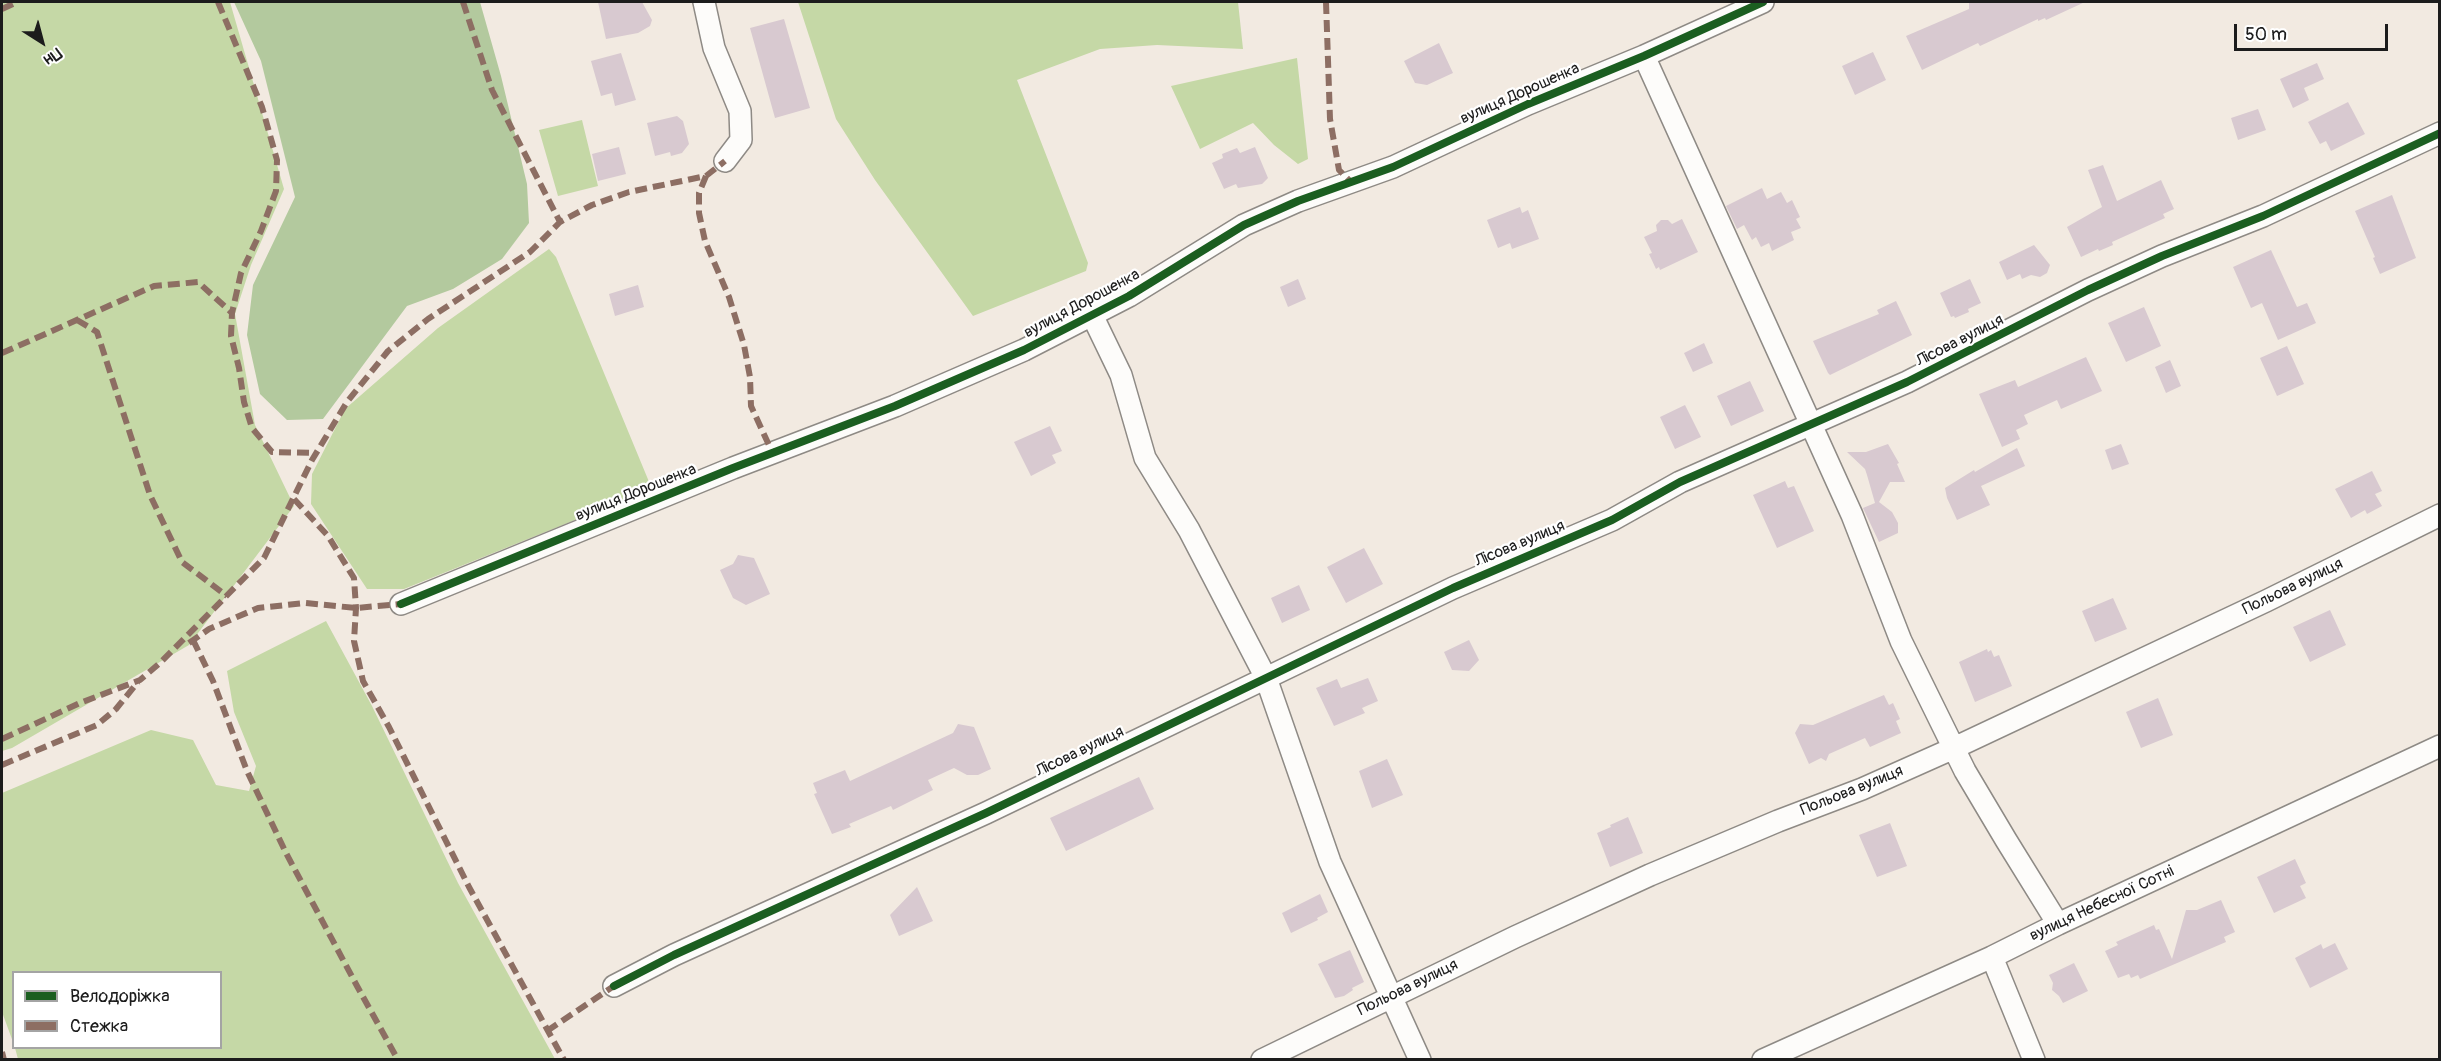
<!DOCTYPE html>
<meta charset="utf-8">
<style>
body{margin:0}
#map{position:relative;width:2441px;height:1061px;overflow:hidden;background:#f2eae1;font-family:Pangolin,sans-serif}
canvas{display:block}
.frame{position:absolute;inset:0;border:3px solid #1c1c1c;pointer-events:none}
.legend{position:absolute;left:12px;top:971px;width:210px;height:78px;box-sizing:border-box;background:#fff;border:2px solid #a4a4a4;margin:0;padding:8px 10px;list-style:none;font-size:18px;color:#1c1c1c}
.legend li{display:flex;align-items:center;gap:12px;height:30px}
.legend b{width:30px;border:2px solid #a4a4a4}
.north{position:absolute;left:12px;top:12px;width:60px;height:60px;-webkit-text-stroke:4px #fff;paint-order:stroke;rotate:144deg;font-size:16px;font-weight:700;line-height:24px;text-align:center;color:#1c1c1c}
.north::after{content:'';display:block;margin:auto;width:21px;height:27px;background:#1c1c1c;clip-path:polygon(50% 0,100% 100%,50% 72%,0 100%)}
.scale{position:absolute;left:2234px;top:24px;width:154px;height:27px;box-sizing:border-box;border:3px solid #1c1c1c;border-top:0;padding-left:8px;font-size:18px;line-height:21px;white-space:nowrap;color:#1c1c1c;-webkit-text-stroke:4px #fff;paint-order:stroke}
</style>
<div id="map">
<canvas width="2441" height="1061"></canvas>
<div class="frame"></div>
<ul class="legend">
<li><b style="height:8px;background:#1b5e20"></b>Велодоріжка</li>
<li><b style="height:8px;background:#8d6e63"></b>Стежка</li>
</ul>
<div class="north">Пн</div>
<div class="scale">50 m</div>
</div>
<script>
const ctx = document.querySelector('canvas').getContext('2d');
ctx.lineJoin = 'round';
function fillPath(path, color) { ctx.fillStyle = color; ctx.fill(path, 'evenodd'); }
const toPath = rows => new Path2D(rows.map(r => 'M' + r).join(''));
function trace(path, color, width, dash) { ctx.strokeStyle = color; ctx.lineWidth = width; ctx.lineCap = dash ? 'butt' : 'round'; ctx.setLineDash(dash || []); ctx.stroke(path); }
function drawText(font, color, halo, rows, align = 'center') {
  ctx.font = font + ' Pangolin,sans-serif'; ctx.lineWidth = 4.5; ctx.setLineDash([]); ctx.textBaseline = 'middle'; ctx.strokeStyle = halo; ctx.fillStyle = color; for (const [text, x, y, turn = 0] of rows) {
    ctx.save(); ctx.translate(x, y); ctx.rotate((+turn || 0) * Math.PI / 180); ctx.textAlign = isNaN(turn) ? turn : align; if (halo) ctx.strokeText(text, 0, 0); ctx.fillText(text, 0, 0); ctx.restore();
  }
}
const green = toPath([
 [2,2,230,2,284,189,251,265,235,314,255,425,294,506,189,645,12,748,2,751],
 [798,2,1238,2,1243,49,1157,45,1100,49,1017,80,1088,263,1086,271,973,316,875,180,836,119],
 [1297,58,1308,159,1298,164,1274,145,1253,123,1200,149,1171,86],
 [582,120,598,186,558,196,539,130],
 [549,249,556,257,652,489,404,589,367,589,311,504,312,474,345,409,438,328],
 [326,621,372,706,458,883,555,1059,18,1059,15,1048,220,1048,220,972,14,972,13,1042,2,1012,2,793,151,730,193,740,216,785,249,791,256,766,234,712,227,671]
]);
const forest = toPath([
 [234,2,480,2,501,76,527,184,529,223,502,259,453,289,407,306,323,419,287,420,260,394,247,335,253,285,295,197,261,61]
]);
const building = toPath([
 [598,2,642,2,652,20,650,26,638,33,606,39],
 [1969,2,2085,2,2046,20,2045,18,2038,21,2038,19,1980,46,1978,43,1922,70,1906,36,1969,9],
 [784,19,810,108,775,118,750,28],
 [1439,43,1453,73,1427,85,1415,83,1404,61],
 [1873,52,1886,80,1855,95,1842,66],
 [621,53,636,100,615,106,612,93,601,96,591,61],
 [2317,63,2324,79,2304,88,2309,100,2293,108,2280,79],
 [2348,102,2365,134,2331,151,2326,141,2320,144,2308,122],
 [2258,109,2266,130,2238,140,2231,118],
 [677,116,683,121,689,144,682,153,671,156,670,152,655,156,647,123],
 [619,147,626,174,598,181,592,154],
 [1255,147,1268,178,1262,184,1238,188,1236,184,1224,189,1212,163,1223,158,1222,154,1237,148,1240,153],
 [2103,165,2117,201,2161,180,2174,209,2163,214,2165,218,2112,242,2113,245,2099,251,2098,249,2081,257,2067,227,2102,207,2088,170],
 [1762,188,1767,199,1781,192,1787,203,1792,200,1800,217,1796,219,1801,228,1791,232,1794,240,1772,251,1769,243,1761,247,1756,237,1752,240,1744,225,1737,229,1726,206],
 [2392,195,2416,258,2380,274,2373,258,2375,257,2355,211],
 [1520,207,1522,213,1528,210,1539,239,1512,249,1510,243,1498,248,1487,220],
 [1682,219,1698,252,1660,270,1659,267,1656,269,1649,254,1652,253,1644,237,1657,231,1656,225,1661,220,1668,220,1672,224],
 [2034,245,2050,265,2047,273,2040,277,2031,275,2022,279,2020,274,2007,280,1999,262],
 [2271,250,2297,307,2307,303,2316,323,2278,340,2262,303,2251,308,2233,267],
 [1298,279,1306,299,1288,307,1280,287],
 [1970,279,1981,303,1968,309,1969,312,1955,318,1954,316,1951,317,1940,293],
 [638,285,644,307,615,316,609,294],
 [1896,301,1912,335,1830,375,1828,373,1813,341,1879,314,1877,310],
 [2144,307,2161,346,2126,362,2108,323],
 [1704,343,1713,363,1693,372,1684,353],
 [2287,346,2304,384,2277,396,2260,358],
 [2086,357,2102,391,2061,409,2057,400,2024,415,2028,424,2016,430,2020,439,2002,447,1979,394,2015,380,2018,387],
 [2170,360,2181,386,2166,393,2155,367],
 [1750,381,1764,411,1731,426,1717,396],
 [1685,405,1701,437,1675,449,1660,417],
 [1050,426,1062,451,1052,455,1056,463,1031,476,1014,442],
 [1888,444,1899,463,1897,464,1905,482,1890,482,1879,502,1892,512,1898,523,1898,533,1879,542,1863,508,1875,503,1867,475,1865,469,1847,452,1866,452],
 [2121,444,2129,464,2112,470,2105,450],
 [2017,448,2025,466,1981,486,1990,505,1957,520,1947,498,1945,488,1974,470,1975,472],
 [2372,471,2382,491,2375,494,2382,506,2367,514,2365,510,2351,518,2335,489],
 [1785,481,1788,488,1794,486,1814,531,1777,548,1753,495],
 [1364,548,1383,584,1346,603,1327,567],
 [738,555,754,558,770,594,746,605,733,598,720,570,733,564],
 [1299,585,1310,610,1282,623,1271,598],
 [2113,598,2127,629,2095,642,2082,611],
 [2330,610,2346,645,2310,662,2293,627],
 [1469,640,1479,660,1469,671,1452,670,1444,652],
 [1987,649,1988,652,1991,650,1994,657,1999,655,2012,686,1975,702,1959,662],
 [1368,678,1378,701,1362,708,1365,713,1334,726,1316,688,1337,679,1341,688],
 [1884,695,1889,705,1893,703,1900,719,1896,721,1901,733,1870,747,1865,738,1829,754,1826,761,1821,758,1809,764,1795,733,1800,724,1813,725],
 [2158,698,2173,735,2141,748,2126,712],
 [958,724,974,727,991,769,978,775,967,775,954,768,928,780,933,790,893,810,891,806,849,824,851,827,832,834,814,794,817,793,813,783,845,770,850,781,953,733],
 [1387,759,1403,795,1372,808,1359,771],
 [1139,777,1154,809,1066,851,1050,818],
 [1628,817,1643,853,1610,867,1597,833,1611,827,1610,825],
 [1890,823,1907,866,1877,877,1859,835],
 [2295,859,2306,883,2300,886,2306,898,2274,913,2257,877],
 [917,887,933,921,899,936,890,915],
 [1320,894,1328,912,1317,918,1318,920,1291,933,1282,913],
 [2221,900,2235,932,2224,937,2226,942,2140,979,2138,975,2131,978,2129,974,2118,978,2105,951,2118,945,2116,942,2154,925,2156,930,2159,929,2172,959,2186,910,2197,910],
 [2335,943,2348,969,2310,988,2295,958,2321,944,2323,949],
 [1350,950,1364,982,1352,988,1353,990,1344,996,1335,998,1318,964],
 [2074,963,2088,991,2063,1003,2059,996,2052,990,2053,983,2049,975]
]);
const minor = toPath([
 [704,2,714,48,740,111,741,140,725,161],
 [1644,56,1852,515,1901,641,1965,771,2006,840,2058,924],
 [1092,315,1121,375,1145,458,1189,530,1266,678,1330,862,1420,1060],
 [401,604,733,468,895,406,1024,350,1129,296,1244,225,1298,201,1393,167,1528,104,1644,56,1763,2],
 [1992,957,2034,1060],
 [614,986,674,955,986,813,1453,588,1612,520,1680,482,1907,382,2088,290,2162,256,2263,216,2440,133],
 [1262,1060,1515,937,1650,875,1778,821,1862,789,1954,748,2266,601,2440,515],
 [1763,1060,1992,957,2058,924,2440,746]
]);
const quiet = toPath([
 [218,2,262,107,277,160,276,191,261,231,241,273,232,313,231,336,239,368,244,402,252,428,272,452,316,453],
 [463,2,492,90,560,222],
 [1326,2,1330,119,1339,170,1351,182],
 [2,9,17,2],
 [706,176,699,193,699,213,705,241,729,297,744,345,750,377,751,406,773,454],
 [77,320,97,332,150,495,182,562,227,596],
 [2,353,154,286,198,282,232,313],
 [294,499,328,536,354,578,356,608,354,641,363,681,389,727,469,887,564,1060],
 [193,640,213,681,247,771,286,853,357,986,398,1060],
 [189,643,209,629,258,608,305,603,356,608,401,604],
 [2,739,80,703,140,680,160,663,264,558,312,460,347,402,388,351,428,319,530,252,560,222,592,205,629,192,706,176,725,161],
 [2,765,97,725,116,709,138,682],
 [547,1031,614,986],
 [2,1052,4,1060]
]);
const cycleway = toPath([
 [401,604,733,468,895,406,1024,350,1129,296,1244,225,1298,201,1393,167,1528,104,1644,56,1763,2],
 [614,986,674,955,986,813,1453,588,1612,520,1680,482,1907,382,2088,290,2162,256,2263,216,2440,133]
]);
const streetNames = [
 ["вулиця Дорошенка",1520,94,-24],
 ["вулиця Дорошенка",1082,304,-28],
 ["Лісова вулиця",1960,341,-27],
 ["вулиця Дорошенка",636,493,-22],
 ["Лісова вулиця",1520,544,-23],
 ["Польова вулиця",2293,587,-26],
 ["Лісова вулиця",1080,752,-26],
 ["Польова вулиця",1852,791,-22],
 ["вулиця Небесної Сотні",2102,904,-25],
 ["Польова вулиця",1408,988,-26]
];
fillPath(green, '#c5d8a6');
fillPath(forest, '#b3c99e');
fillPath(building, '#d8c9d0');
trace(minor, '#8e8a85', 24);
trace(minor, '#fdfcfa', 21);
trace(quiet, '#8d6e63', 6, [12, 6]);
trace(cycleway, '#1b5e20', 8);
drawText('16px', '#1c1c1c', '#fff', streetNames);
</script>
